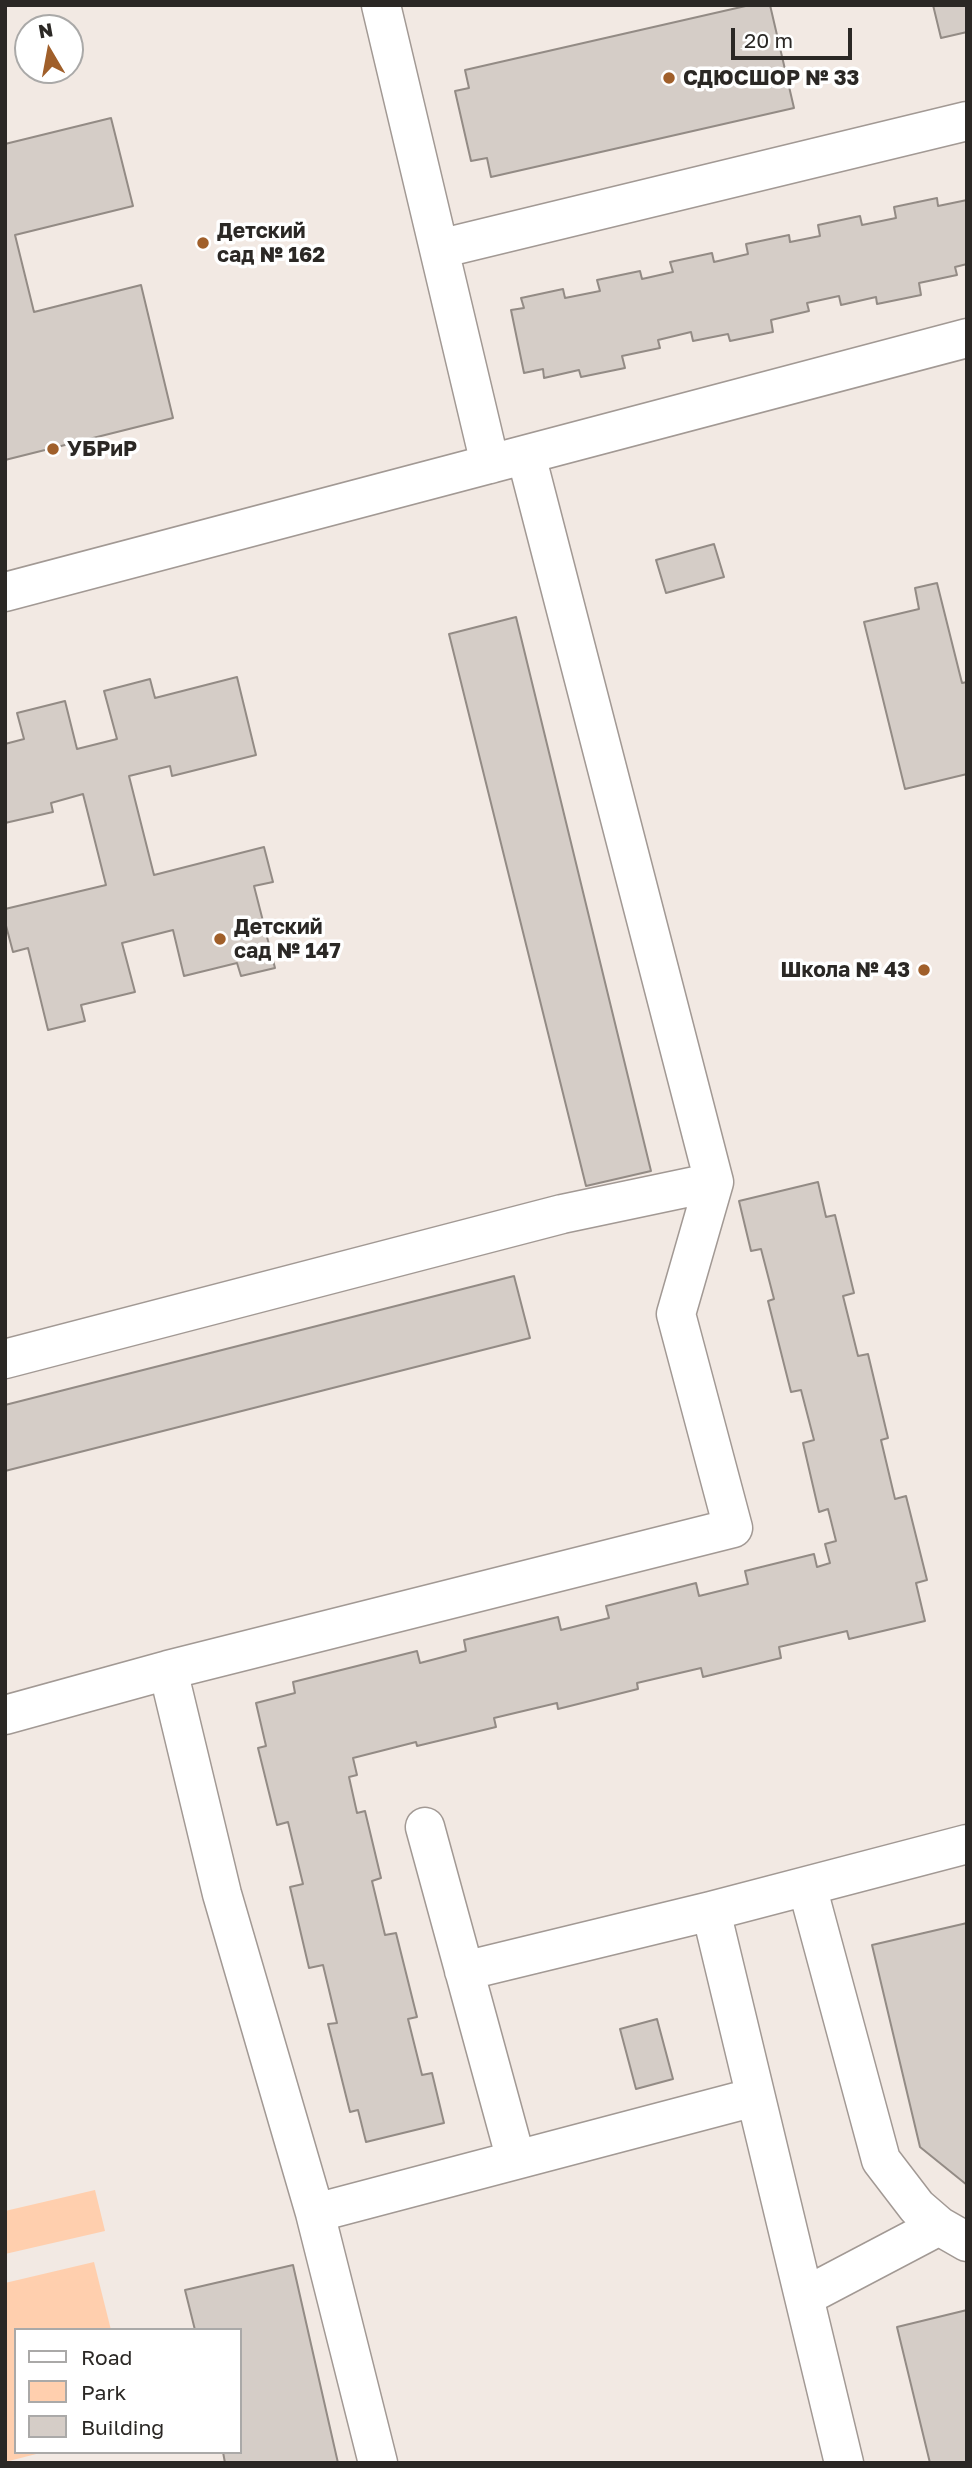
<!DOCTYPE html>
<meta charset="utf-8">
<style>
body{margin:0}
#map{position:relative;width:972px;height:2468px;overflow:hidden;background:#f2e9e3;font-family:"Golos Text",sans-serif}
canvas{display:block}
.frame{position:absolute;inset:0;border:7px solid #2b2825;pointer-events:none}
.legend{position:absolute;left:14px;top:2328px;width:228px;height:126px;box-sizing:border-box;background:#fff;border:2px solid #aaa9a8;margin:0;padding:9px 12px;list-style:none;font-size:21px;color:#2b2825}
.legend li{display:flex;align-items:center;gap:14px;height:35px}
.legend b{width:35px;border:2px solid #aaa9a8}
.north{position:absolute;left:14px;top:14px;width:70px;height:70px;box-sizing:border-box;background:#fff;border:2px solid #aaa9a8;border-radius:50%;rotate:350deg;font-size:19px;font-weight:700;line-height:28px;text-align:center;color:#2b2825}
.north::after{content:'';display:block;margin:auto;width:24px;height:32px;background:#a05f2a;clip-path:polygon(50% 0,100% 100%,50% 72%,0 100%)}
.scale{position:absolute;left:731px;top:28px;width:121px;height:32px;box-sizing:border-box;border:4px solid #2b2825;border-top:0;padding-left:9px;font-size:21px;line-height:24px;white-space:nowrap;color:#2b2825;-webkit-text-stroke:5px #fff;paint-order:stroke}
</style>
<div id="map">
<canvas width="972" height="2468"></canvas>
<div class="frame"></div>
<ul class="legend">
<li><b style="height:9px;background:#fff"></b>Road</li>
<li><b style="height:19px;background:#ffcfae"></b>Park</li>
<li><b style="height:19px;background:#d5cdc7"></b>Building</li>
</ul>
<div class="north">N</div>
<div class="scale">20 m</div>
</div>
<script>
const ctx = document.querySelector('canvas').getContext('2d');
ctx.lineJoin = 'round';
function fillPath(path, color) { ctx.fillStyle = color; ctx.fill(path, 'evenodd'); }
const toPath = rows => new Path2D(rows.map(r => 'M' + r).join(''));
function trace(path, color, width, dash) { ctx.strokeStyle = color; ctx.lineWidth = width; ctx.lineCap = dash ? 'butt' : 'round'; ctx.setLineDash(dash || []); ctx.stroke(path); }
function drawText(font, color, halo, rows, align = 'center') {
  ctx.font = font + ' "Golos Text",sans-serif'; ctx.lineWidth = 7; ctx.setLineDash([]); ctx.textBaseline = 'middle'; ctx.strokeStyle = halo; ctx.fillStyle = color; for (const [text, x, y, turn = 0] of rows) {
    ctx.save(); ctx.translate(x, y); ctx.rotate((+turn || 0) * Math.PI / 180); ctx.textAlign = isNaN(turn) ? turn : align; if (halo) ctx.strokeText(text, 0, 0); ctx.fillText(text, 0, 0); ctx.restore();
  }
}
const green = toPath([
 [95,2190,105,2231,5,2254,5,2211],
 [94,2262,111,2330,16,2330,16,2452,44,2452,5,2462,5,2283]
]);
const building = toPath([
 [750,5,770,5,794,108,491,177,487,158,471,161,455,91,469,88,465,70,750,5],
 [933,5,967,5,967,32,941,38,933,5],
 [111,118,133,206,15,235,34,312,141,285,173,418,5,460,5,144,111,118],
 [937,198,938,206,967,200,967,264,955,267,957,275,919,283,921,295,877,304,876,297,841,305,839,296,807,303,809,311,771,320,773,332,730,341,728,334,693,341,691,332,658,340,660,348,622,356,625,368,581,377,579,370,544,378,543,369,524,373,511,310,524,308,521,298,563,289,565,298,600,291,597,280,640,271,642,279,673,272,670,262,712,253,714,262,748,254,746,244,789,235,790,242,820,236,818,225,860,216,862,225,896,218,894,207,937,198],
 [714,544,724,577,666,593,656,560,714,544],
 [937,583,962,683,967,682,967,774,905,789,864,622,919,609,915,588,937,583],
 [516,617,651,1171,586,1186,449,634,516,617],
 [237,677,256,755,172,776,170,766,129,776,154,875,264,847,273,882,254,886,275,968,241,976,237,963,184,976,173,930,122,943,135,992,81,1005,85,1021,48,1030,28,948,13,952,5,922,5,909,106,885,83,794,51,803,53,812,5,823,5,744,24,739,17,713,65,701,77,749,117,739,104,691,150,679,155,698,237,677],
 [818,1182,826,1217,835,1215,854,1293,843,1296,858,1356,868,1354,888,1438,881,1440,895,1499,906,1496,927,1580,916,1583,925,1621,849,1639,847,1631,779,1647,781,1658,703,1677,701,1668,637,1683,638,1689,558,1709,557,1703,494,1718,496,1727,417,1746,416,1742,353,1758,357,1775,349,1777,357,1813,365,1811,381,1878,372,1881,385,1935,396,1933,417,2017,408,2019,422,2075,432,2073,444,2123,366,2142,358,2110,350,2112,328,2024,337,2023,323,1965,309,1968,290,1887,303,1884,288,1822,277,1825,258,1748,266,1746,256,1703,295,1693,293,1682,417,1651,420,1663,466,1651,464,1640,558,1617,561,1630,609,1618,606,1606,696,1583,699,1596,748,1584,745,1571,814,1554,817,1567,830,1563,825,1544,836,1541,828,1509,819,1512,803,1443,814,1440,801,1390,791,1392,768,1301,774,1299,761,1249,751,1251,739,1201,818,1182],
 [514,1276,530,1338,5,1471,5,1405,514,1276],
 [967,1923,967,2185,920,2147,872,1945,967,1923],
 [657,2019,673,2079,636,2089,620,2029,657,2019],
 [293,2265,338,2463,225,2463,223,2452,240,2452,240,2330,195,2330,185,2290,293,2265],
 [967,2310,967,2463,930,2463,897,2327,967,2310]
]);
const minor = toPath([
 [381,5,490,464],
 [439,249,967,121],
 [5,592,967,338],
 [5,1359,562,1214,714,1182],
 [168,1670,733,1528,676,1314,714,1182,526,455],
 [5,1715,168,1670,222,1894,315,2213,755,2097],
 [425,1827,516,2160],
 [807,1886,881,2160,917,2207,939,2226,967,2242],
 [711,1911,844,2463],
 [464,1971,711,1911,967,1844],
 [315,2213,378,2463],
 [804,2297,939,2226]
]);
const markers = [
 [669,78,7,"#a05f2a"],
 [203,243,7,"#a05f2a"],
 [53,449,7,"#a05f2a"],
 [220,939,7,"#a05f2a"],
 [924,970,7,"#a05f2a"]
];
const poiNames = [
 ["СДЮСШОР № 33",683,78],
 ["Детский",217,231],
 ["сад № 162",217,255],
 ["УБРиР",67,449],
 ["Детский",234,927],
 ["сад № 147",234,951],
 ["Школа № 43",910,970,"right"]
];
fillPath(green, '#ffcfae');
fillPath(building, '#d5cdc7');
trace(building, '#938b85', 2);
trace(minor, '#a29994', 41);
trace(minor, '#fff', 38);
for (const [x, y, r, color] of markers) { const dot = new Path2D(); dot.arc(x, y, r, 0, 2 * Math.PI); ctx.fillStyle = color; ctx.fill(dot); trace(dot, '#fff', 2.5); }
drawText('bold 21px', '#2b2825', '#fff', poiNames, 'left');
</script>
